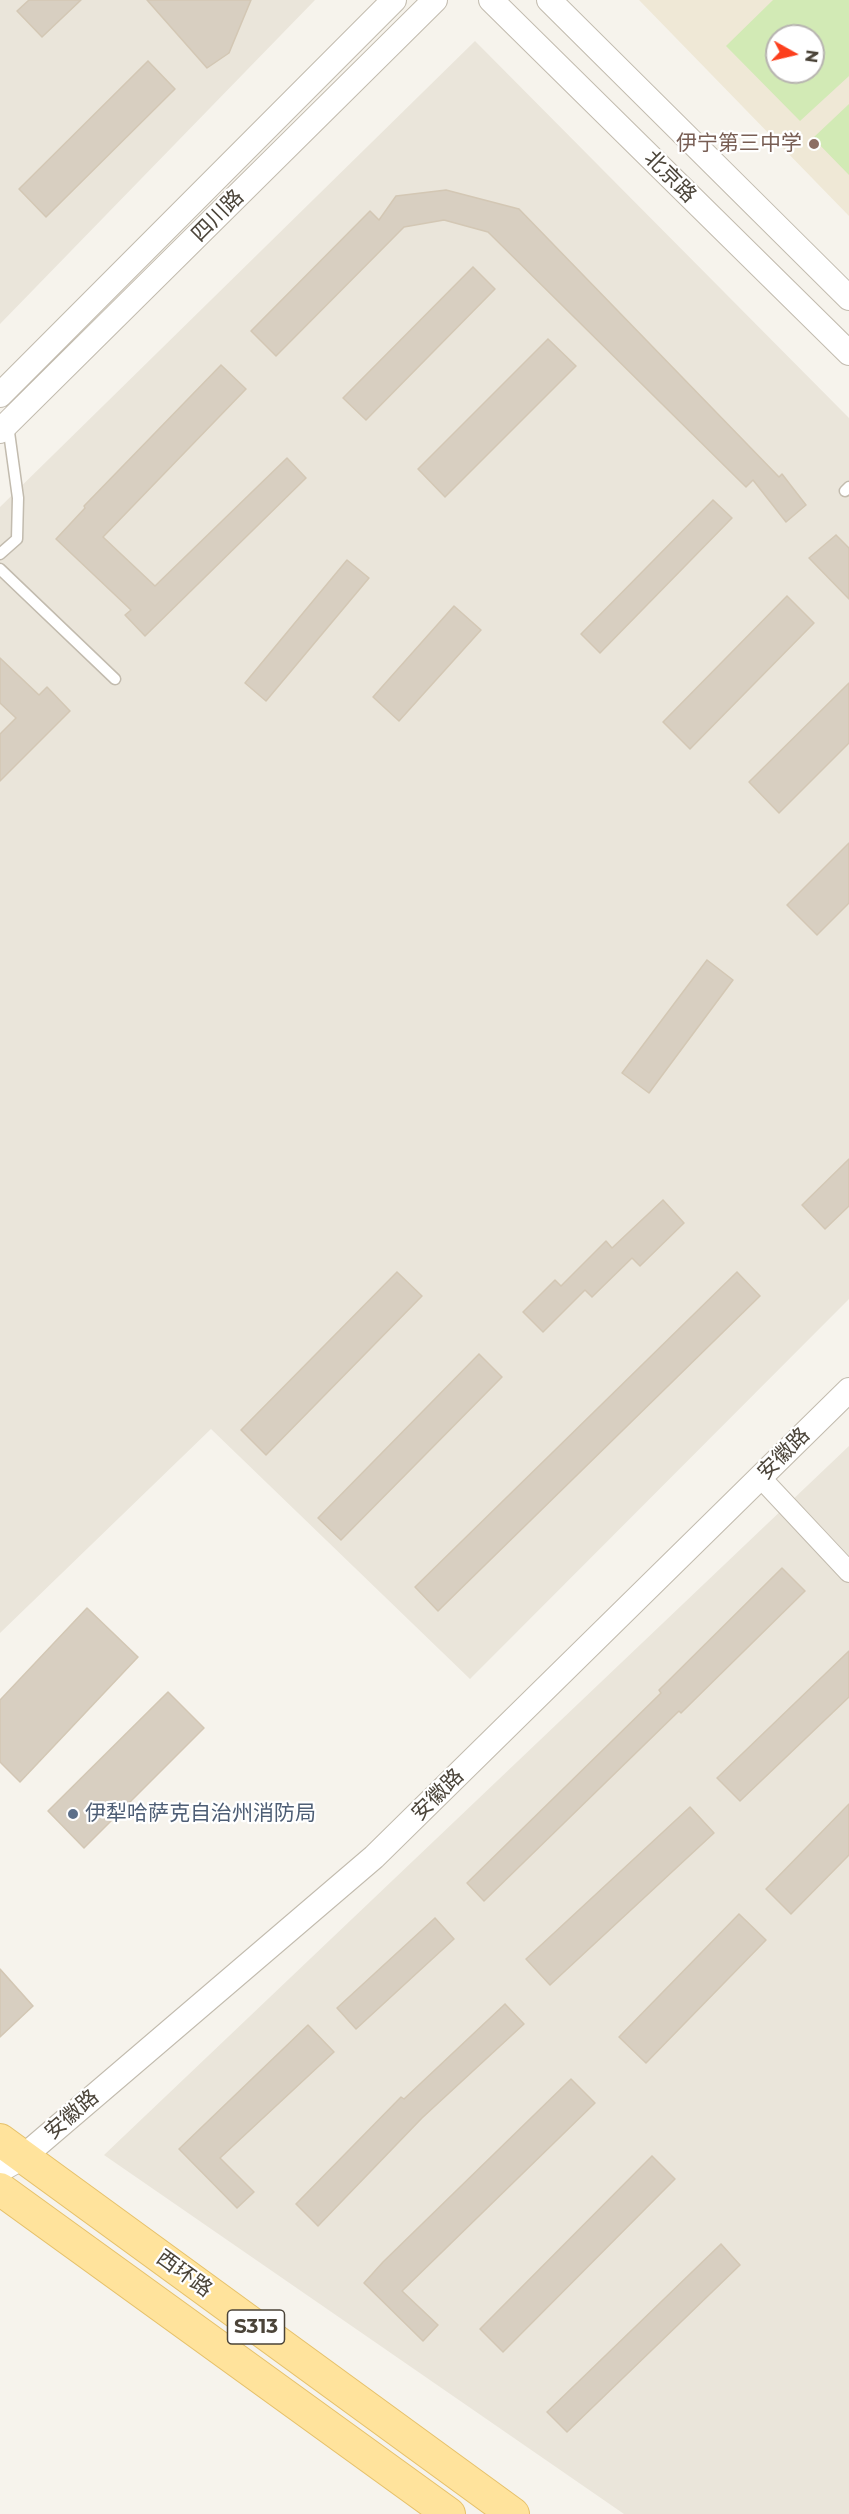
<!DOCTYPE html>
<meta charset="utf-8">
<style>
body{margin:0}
#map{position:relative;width:849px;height:2514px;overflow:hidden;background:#f6f3ec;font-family:Montserrat,sans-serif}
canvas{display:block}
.north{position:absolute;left:765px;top:24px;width:60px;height:60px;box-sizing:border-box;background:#fff;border:2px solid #b7b4b0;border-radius:50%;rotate:98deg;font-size:16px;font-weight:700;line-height:24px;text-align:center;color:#4b4439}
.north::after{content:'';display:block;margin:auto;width:21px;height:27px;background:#fc3f1d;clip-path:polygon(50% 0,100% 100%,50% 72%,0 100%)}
</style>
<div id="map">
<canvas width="849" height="2514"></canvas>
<div class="north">N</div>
</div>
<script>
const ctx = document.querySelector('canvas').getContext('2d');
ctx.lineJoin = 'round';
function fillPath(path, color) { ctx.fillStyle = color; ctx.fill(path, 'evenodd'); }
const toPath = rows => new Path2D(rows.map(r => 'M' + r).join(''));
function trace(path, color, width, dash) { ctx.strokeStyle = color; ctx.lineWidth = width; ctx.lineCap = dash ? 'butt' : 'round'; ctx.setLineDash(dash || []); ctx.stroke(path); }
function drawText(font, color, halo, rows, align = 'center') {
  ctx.font = font + ' Montserrat,"Noto Sans SC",sans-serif'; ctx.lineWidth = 4.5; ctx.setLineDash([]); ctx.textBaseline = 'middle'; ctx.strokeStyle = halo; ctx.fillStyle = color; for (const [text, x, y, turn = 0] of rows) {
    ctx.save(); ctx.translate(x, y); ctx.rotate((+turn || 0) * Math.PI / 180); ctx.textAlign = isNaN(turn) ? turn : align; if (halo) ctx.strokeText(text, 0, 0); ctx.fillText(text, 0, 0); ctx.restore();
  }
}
const residential = toPath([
 [0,0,315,0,0,324],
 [475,41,849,418,849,1299,470,1679,211,1429,0,1633,0,507],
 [849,1446,849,2514,624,2514,104,2155]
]);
const education = toPath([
 [639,0,849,0,849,216],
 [777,36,813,36,813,72,777,72]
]);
const green = toPath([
 [773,0,849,0,849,76,800,121,726,46],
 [777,36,813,36,813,72,777,72],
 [849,104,849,175,813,138]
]);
const building = toPath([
 [29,0,81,0,42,37,17,11,29,0],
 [147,0,251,0,229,53,207,68,147,0],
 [148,61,175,89,46,217,19,189,148,61],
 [446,190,519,209,779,477,782,474,806,505,786,522,753,480,746,487,488,232,444,220,404,227,276,356,251,331,370,211,379,220,396,196,446,190],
 [473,267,495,289,366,420,343,398,473,267],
 [548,339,576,366,445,497,418,469,548,339],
 [221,365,246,389,103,537,155,586,287,458,306,478,145,636,125,615,131,610,56,539,85,508,84,506,221,365],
 [713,500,732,518,600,653,581,634,713,500],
 [836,535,849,548,849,599,809,558,836,535],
 [347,560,369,578,266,701,245,683,347,560],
 [787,596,814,623,690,749,663,722,787,596],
 [454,606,481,630,399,721,373,697,454,606],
 [0,658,39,695,47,687,70,711,0,781,0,734,16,718,0,703,0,658],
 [849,683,849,743,779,813,749,782,849,683],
 [849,843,849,903,817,935,787,905,849,843],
 [707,960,733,980,649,1093,622,1073,707,960],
 [849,1159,849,1206,825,1229,802,1205,849,1159],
 [663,1200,684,1223,640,1266,632,1258,592,1297,585,1290,543,1332,523,1312,555,1280,561,1286,606,1241,612,1248,663,1200],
 [397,1272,422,1296,266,1455,241,1430,397,1272],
 [737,1272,760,1296,438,1611,415,1587,737,1272],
 [479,1354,502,1377,341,1540,318,1518,479,1354],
 [782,1568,805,1591,681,1713,679,1711,484,1901,467,1883,661,1693,659,1690,782,1568],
 [87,1608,138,1657,20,1782,0,1762,0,1700,87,1608],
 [849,1651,849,1697,740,1801,717,1778,849,1651],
 [168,1692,204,1728,84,1848,48,1811,168,1692],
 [849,1804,849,1855,791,1914,766,1889,849,1804],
 [690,1807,714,1833,550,1985,526,1959,690,1807],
 [739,1914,766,1940,646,2063,619,2037,739,1914],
 [435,1918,454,1939,356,2029,337,2008,435,1918],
 [0,1969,33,2006,0,2037,0,1969],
 [505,2004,524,2024,422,2118,318,2226,296,2204,401,2097,404,2099,505,2004],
 [308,2025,334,2052,220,2158,254,2192,237,2208,179,2149,308,2025],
 [571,2079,595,2103,402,2291,438,2325,423,2341,364,2283,383,2262,571,2079],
 [652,2156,675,2179,503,2352,480,2329,652,2156],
 [721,2244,740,2265,567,2432,547,2412,721,2244]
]);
const service = toPath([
 [845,491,849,487],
 [0,554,17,539,18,498,8,425],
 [0,569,115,679]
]);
const minor = toPath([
 [760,1477,849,1572]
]);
const tertiary = toPath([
 [491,0,849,353],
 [549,0,849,298],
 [0,395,394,0],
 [0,431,435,0],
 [0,2170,23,2157,374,1857,849,1390]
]);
const primary = toPath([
 [0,2140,513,2514],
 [0,2189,449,2514]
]);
const markers = [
 [814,144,6,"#8d6e63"],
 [73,1814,6,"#5c6f8a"]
];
const shields = [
 [256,2327,57]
];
const shieldNames = [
 ["S313",256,2327]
];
const educationNames = [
 ["伊宁第三中学",802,144]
];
const streetNames = [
 ["北京路",670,177,45],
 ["四川路",218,216,-45],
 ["安徽路",784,1454,-45],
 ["安徽路",438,1795,-45],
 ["安徽路",72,2115,-41],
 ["西环路",184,2274,36]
];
const serviceNames = [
 ["伊犁哈萨克自治州消防局",85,1814]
];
fillPath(residential, '#eae5da');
fillPath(education, '#efe8d6');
fillPath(green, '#d2eab5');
fillPath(building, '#d8cfc1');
trace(building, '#d3c7b4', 1.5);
trace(service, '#c2bbae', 13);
trace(minor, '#c2bbae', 22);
trace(tertiary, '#c2bbae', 26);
trace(primary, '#e6c16a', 34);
trace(service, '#fff', 10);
trace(minor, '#fff', 20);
trace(tertiary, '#fff', 24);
trace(primary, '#ffe39c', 32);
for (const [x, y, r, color] of markers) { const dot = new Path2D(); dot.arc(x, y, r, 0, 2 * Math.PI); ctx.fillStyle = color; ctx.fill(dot); trace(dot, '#fff', 2); }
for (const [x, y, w] of shields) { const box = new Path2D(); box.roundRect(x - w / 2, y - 17, w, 34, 4.5); ctx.fillStyle = '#fff'; ctx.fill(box); trace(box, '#4b4439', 1.5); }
drawText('bold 20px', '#4b4439', null, shieldNames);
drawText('21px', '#785e54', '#fff', educationNames, 'right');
drawText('21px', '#4b4439', '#fff', streetNames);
drawText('21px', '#4e5e75', '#fff', serviceNames, 'left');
</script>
